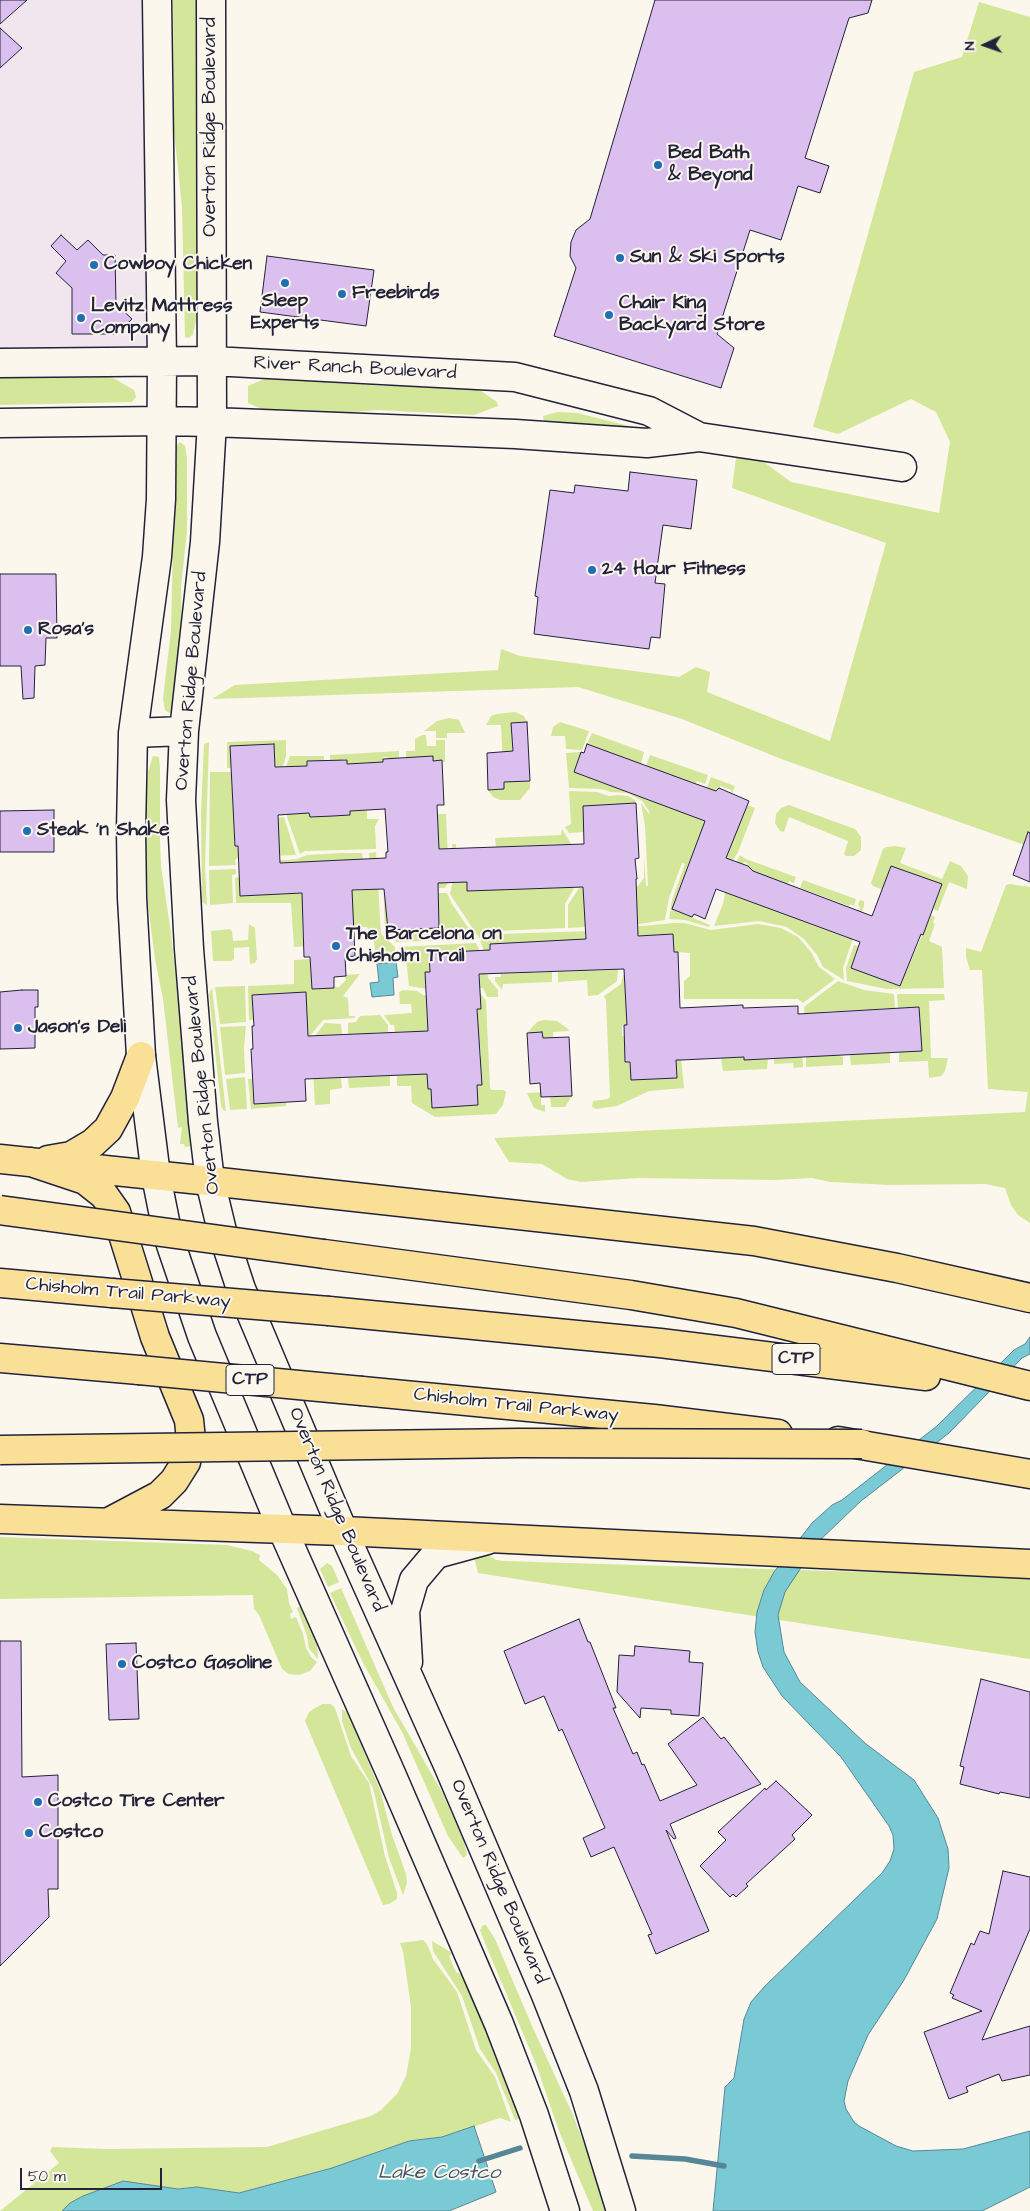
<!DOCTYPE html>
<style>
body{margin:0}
#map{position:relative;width:1030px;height:2211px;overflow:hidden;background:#fbf7ec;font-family:"Architects Daughter",sans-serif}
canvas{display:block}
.north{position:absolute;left:960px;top:20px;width:50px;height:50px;-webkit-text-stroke:4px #fbf7ec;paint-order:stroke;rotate:267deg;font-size:14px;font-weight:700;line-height:20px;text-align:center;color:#22223b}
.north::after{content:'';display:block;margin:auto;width:18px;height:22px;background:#22223b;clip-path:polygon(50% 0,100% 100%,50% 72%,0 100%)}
.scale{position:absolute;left:20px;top:2168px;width:142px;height:22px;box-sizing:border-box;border:2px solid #22223b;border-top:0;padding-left:6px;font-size:15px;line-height:18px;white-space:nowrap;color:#22223b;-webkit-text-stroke:4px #fbf7ec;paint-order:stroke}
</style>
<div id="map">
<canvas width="1030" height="2211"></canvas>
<div class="north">N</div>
<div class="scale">50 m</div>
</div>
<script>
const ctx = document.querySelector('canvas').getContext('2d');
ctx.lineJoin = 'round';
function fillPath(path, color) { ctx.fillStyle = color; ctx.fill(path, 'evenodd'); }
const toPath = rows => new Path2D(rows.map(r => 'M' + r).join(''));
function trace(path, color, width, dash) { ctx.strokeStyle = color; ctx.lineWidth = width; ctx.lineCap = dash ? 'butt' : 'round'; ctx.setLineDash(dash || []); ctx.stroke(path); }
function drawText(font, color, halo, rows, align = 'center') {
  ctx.font = font + ' "Architects Daughter",sans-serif'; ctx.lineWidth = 4; ctx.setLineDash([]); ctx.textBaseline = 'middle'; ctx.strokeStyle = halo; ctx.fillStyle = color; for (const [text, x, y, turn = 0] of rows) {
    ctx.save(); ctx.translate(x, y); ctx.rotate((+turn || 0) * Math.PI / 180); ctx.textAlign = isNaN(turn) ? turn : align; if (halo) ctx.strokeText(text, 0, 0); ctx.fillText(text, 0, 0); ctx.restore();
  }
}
const built = toPath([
 [0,0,157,0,162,361,0,363]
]);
const green = toPath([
 [173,0,197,0,198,295,197,316,193,334,189,338,185,337,182,207,174,131],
 [979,2,1030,17,1030,847,784,760,682,719,578,687,212,699,235,685,498,670,501,649,520,656,679,677,696,667,710,672,707,692,830,741,886,543,732,488,738,443,791,482,939,513,950,442,936,412,911,399,838,434,813,427,914,72,962,57],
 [0,371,106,374,134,390,136,397,132,402,0,405],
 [264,379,280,379,382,386,459,385,481,391,497,402,498,406,474,415,379,410,326,414,276,411,262,409,248,403,248,386],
 [558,412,577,413,645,430,544,422,543,416],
 [180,442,185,446,187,458,187,531,181,587,182,638,174,707,169,713,165,710,163,699,171,630,175,457,177,445],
 [515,712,524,716,527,722,511,724,514,782,530,781,530,788,520,800,500,800,493,797,488,790,504,788,501,725,486,725,491,716,496,714],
 [449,718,459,720,465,733,447,733,447,738,436,738,436,731,424,731,437,721],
 [560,722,589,731,582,750,566,749,565,736,551,736,553,727],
 [592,733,644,752,641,764,587,744],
 [422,735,426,735,427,746,436,746,436,740,445,740,445,762,443,762,442,760,423,761,422,756,406,761,406,751,415,751,415,739],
 [286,740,286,756,283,766,227,768,227,742],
 [209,742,205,866,207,905,202,902,201,813,204,744],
 [399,751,399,762,387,757,383,757,383,762,347,764,347,759,343,759,343,763,330,765,330,755],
 [581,752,574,772,693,816,702,801,711,777,735,786,732,794,731,790,720,786,719,790,717,789,672,909,710,925,709,927,685,920,669,919,672,900,685,864,682,863,669,898,665,920,639,924,568,928,568,905,579,888,583,888,585,915,637,912,636,886,638,886,644,878,644,857,646,886,648,886,645,826,641,803,650,815,649,811,642,801,628,793,611,792,601,789,569,788,566,753],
 [650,755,708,775,705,784,697,781,696,784,646,766],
 [153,756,159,757,160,769,160,842,161,866,171,933,194,1146,185,1147,184,1144,180,1144,182,1127,178,1128,163,999,155,959,148,904,146,853,146,793,148,772],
 [290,756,324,756,324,764,307,761,307,766,288,767,310,817,350,815,350,811,367,810,367,819,379,819,375,826,376,849,305,851,300,854,287,817,285,770],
 [210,772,231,772,235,846,279,844,278,818,284,817,296,855,239,857,235,860,236,865,209,866],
 [569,791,597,792,609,796,618,795,628,796,635,800,637,806,635,803,583,806,584,832,569,833,565,827,571,824],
 [747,805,755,808,738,852,729,867,723,864],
 [789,805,855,829,861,837,861,850,854,856,846,856,844,854,848,841,789,817,784,832,780,831,775,823,776,814,781,808],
 [436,814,446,814,449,881,445,888,438,888,438,818,414,820],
 [562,829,573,847,574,888,565,904,565,928,496,931,479,938,450,894,453,880,452,844,456,844,456,882,467,882,468,891,568,887,566,844,496,847,495,838,561,835],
 [895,846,906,848,900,863,942,879,950,861,961,866,968,876,967,889,949,882,938,911,933,909,942,885,883,890,873,886,871,883,883,849,886,847],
 [376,852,381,934,395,947,396,958,376,960,374,941,367,927,353,927,340,905,302,907,303,944,317,943,309,946,294,947,291,903,236,903,235,878,239,877,241,896,368,890,370,867,369,853],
 [342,853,362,853,363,859,250,865,245,860,287,860,297,859,307,855],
 [740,855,746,859,796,877,793,885,793,883,789,881,788,884,753,872,747,866,748,864,745,862,732,870],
 [236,869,236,874,232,875,233,903,210,905,209,870],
 [733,874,727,893,847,938,860,908,858,904,860,900,864,901,864,906,843,968,844,980,823,967,817,955,804,939,787,927,759,921,714,926,723,904,726,889],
 [383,875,388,930,439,928,438,893,447,893,452,904,476,939,397,942,385,932],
 [803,880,856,899,854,906,850,904,849,906,800,888],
 [1010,884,1030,887,1030,1223,1018,1215,1011,1205,1005,1188,985,1184,889,1185,830,1182,812,1178,775,1180,637,1178,581,1182,567,1179,542,1164,509,1162,494,1138,1025,1112,1028,1092,988,1089,982,970,970,970,966,957,966,948,981,952,1006,885],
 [931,915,935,917,933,923,935,924,929,941,942,947,944,988,887,989,847,981,846,968,854,945,858,946,851,968,900,986],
 [673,923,684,923,711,930,758,924,781,928,798,937,811,952,819,967,835,979,803,1003,798,999,684,999,684,981,690,976,690,953,674,952,673,934,579,939,489,962,480,941,499,934,593,931],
 [249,924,255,928,257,959,255,963,250,964,249,947,234,948,234,959,231,961,213,961,211,931,230,929,232,931,233,941,248,940],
 [476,943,487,967,488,978,498,990,498,997,487,997,483,988,480,988,477,980,480,979,479,970,429,953,430,972,425,972,427,989,409,986,406,958,400,958,399,947],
 [310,959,312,989,339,987,346,980,345,975,360,974,343,996,348,998,349,1016,355,1016,355,1018,323,1020,310,1036,309,1069,306,992,253,995,254,1020,249,1020,248,986,294,984,294,960],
 [618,970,617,981,598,995,588,996,587,980,558,982,558,972],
 [552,972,552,982,503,984,502,990,495,981,495,977,501,977,501,974],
 [623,975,627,975,625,981,627,1025,622,1025,622,1036,627,1036,631,1079,677,1078,676,1060,681,1058,684,1088,649,1091,617,1106,596,1109,592,1107,593,1101,608,1099,610,1097,606,1000,604,996,621,984],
 [838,981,864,990,894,994,895,1008,820,1012,805,1026,804,1007],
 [245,986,246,1022,220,1024,215,987],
 [212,988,226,1111,223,1110,221,1106,209,994],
 [403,990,417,991,423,995,427,995,432,1011,427,1078,428,1088,431,1089,432,1108,478,1105,477,1085,482,1085,475,1057,481,1056,480,1046,475,1047,478,1028,477,1009,481,1008,481,998,476,998,480,993,486,1001,490,1088,492,1090,504,1090,506,1092,503,1105,496,1114,435,1117,412,1103,411,1086,397,1086,397,1076,420,1074,418,1031,395,1032,394,1025,391,1025,384,1015,412,1013,411,1004,400,1004,399,992],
 [897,994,944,994,945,1000,929,1001,931,1058,948,1058,945,1071,941,1076,929,1078,928,1061,899,1062,899,1052,921,1050,919,1007,898,1008],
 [380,1015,388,1025,388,1032,348,1034,348,1023,356,1022,360,1016],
 [544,1020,557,1021,568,1029,569,1031,553,1032,556,1096,572,1096,565,1107,551,1107,550,1095,541,1095,541,1105,545,1105,545,1112,534,1108,527,1093,546,1092,542,1032,527,1033,537,1022],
 [325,1023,341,1024,342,1034,317,1036,319,1079,341,1078,342,1088,330,1090,330,1104,315,1105,313,1070,314,1037],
 [246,1026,244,1047,245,1073,225,1075,220,1027],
 [806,1049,843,1057,843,1065,806,1067],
 [802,1050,803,1067,794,1068,793,1063,774,1064,774,1059,800,1057],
 [890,1052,890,1063,851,1065,850,1054],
 [744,1057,745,1060,768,1059,767,1069,723,1071,721,1058],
 [390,1076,390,1086,349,1088,348,1078],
 [245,1077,247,1109,230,1110,226,1079],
 [248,1079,252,1079,254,1104,286,1102,286,1106,251,1109],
 [0,1537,227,1545,252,1551,260,1555,259,1560,277,1575,287,1589,289,1603,293,1612,290,1614,291,1619,296,1617,303,1634,306,1648,311,1657,317,1662,310,1671,299,1675,289,1674,282,1669,259,1615,254,1609,253,1595,0,1599],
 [473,1552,487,1554,496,1560,503,1561,1030,1577,1030,1659,478,1573],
 [327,1563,332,1566,339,1582,328,1587,320,1569],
 [341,1588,393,1707,442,1792,464,1841,467,1855,463,1858,448,1836,402,1732,363,1663,330,1593],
 [301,1606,317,1641,318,1659,309,1649,307,1636,297,1608],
 [322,1704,331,1704,335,1708,351,1756,369,1783,385,1856,397,1893,397,1899,389,1904,383,1905,305,1721,309,1712],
 [342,1709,348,1713,380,1790,392,1835,406,1874,407,1883,403,1895,389,1858,373,1788,351,1748,342,1721],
 [483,1925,486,1925,495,1939,532,2026,573,2115,596,2175,605,2211,593,2211,559,2131,536,2064,487,1948,480,1930],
 [423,1940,427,1944,433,1959,457,1992,476,2050,495,2077,511,2122,500,2118,442,2137,409,2141,332,2168,239,2193,197,2187,178,2189,115,2183,70,2203,62,2211,0,2211,59,2163,50,2151,52,2147,106,2149,267,2147,371,2116,381,2110,397,2094,406,2076,411,2048,411,2007,403,1951,400,1943],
 [432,1941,449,1951,452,1954,449,1956,456,1972,462,1975,494,2049,519,2119,515,2120,496,2073,480,2049,462,1996,433,1951]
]);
const water = toPath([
 [396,962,398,977,393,978,394,995,372,997,370,983,379,982,377,964,396,962],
 [1030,1337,1030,1354,1022,1358,949,1433,861,1501,818,1542,785,1592,778,1615,784,1652,800,1682,866,1744,914,1780,938,1818,948,1849,949,1868,937,1919,904,1980,868,2035,848,2081,844,2101,846,2109,854,2122,859,2126,896,2146,913,2151,963,2149,1030,2131,1030,2187,982,2211,713,2211,725,2087,734,2078,744,2019,751,2002,765,1986,882,1873,890,1861,894,1849,893,1835,889,1826,841,1757,782,1696,763,1667,758,1652,755,1632,757,1612,764,1590,774,1572,812,1523,832,1505,842,1500,937,1426,1014,1350,1025,1344,1030,1337],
 [474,2126,496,2192,449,2211,62,2211,70,2203,83,2196,123,2181,178,2189,197,2187,239,2193,332,2168,409,2141,442,2137,474,2126]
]);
const stream = toPath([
 [632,2156,685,2159,724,2166],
 [479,2161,520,2148]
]);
const building = toPath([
 [0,0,27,0,0,24,0,0],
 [655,0,872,0,868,13,849,18,805,158,829,166,820,193,798,186,781,240,750,230,717,334,734,348,721,388,554,336,576,268,570,256,571,242,576,230,590,219,655,0],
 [0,28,22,48,0,68,0,28],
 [61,235,77,250,88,240,103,255,115,255,116,304,132,319,116,334,72,334,72,288,56,273,66,261,51,246,61,235],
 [267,256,374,270,366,326,260,312,267,256],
 [630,472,697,480,691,529,663,525,655,583,665,584,660,638,651,637,649,649,534,634,538,597,535,596,550,490,574,493,575,485,628,491,630,472],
 [0,574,56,574,57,638,46,638,45,665,35,666,34,698,23,699,21,666,0,666,0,574],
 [527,722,530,781,504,782,504,789,488,790,487,753,513,751,511,723,527,722],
 [274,744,275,767,307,766,307,761,347,760,347,764,383,762,383,759,433,756,433,761,442,760,444,805,437,805,439,849,584,844,583,806,636,803,639,858,635,859,637,879,636,879,638,936,673,934,674,952,678,952,680,1008,743,1005,743,1008,798,1006,798,1014,919,1007,922,1051,744,1060,744,1057,681,1060,676,1060,677,1078,631,1080,630,1062,625,1062,624,1025,627,1025,624,969,479,974,481,1009,477,1009,482,1085,477,1085,478,1105,432,1108,431,1089,428,1089,427,1074,305,1079,306,1101,254,1104,251,1049,253,1049,252,1026,254,1026,252,995,306,992,308,1036,428,1031,425,972,430,972,429,953,490,950,490,944,586,939,583,887,467,891,467,882,438,883,439,928,388,930,384,889,352,890,355,956,345,957,346,976,334,977,334,988,312,989,310,957,304,957,302,893,240,896,238,846,235,846,230,746,274,744],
 [385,809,388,852,386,852,386,858,280,863,278,815,309,813,310,817,333,816,350,815,350,811,385,809],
 [587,744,696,784,716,791,719,788,749,801,726,858,748,866,753,871,872,916,891,866,942,884,923,935,921,934,900,986,851,968,860,942,716,889,705,919,694,914,692,917,672,909,705,821,574,772,581,752,584,753,587,744],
 [54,810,54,852,0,852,0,811,54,810],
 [1028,832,1030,833,1030,882,1013,875,1028,832],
 [22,990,38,990,38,1007,35,1007,35,1048,0,1049,0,992,22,990],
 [542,1032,543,1038,569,1037,572,1096,541,1097,540,1083,530,1084,527,1033,542,1032],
 [579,1619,588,1642,590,1642,616,1708,613,1708,633,1754,637,1752,642,1765,644,1764,660,1801,697,1785,668,1744,703,1717,721,1739,724,1737,761,1784,670,1824,676,1838,674,1839,666,1830,709,1931,656,1954,648,1935,652,1934,614,1847,591,1857,583,1838,605,1828,562,1729,559,1731,544,1696,525,1704,504,1651,579,1619],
 [0,1641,21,1641,22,1777,58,1775,58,1889,48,1889,49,1917,0,1966,0,1641],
 [136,1643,139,1719,109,1720,106,1644,136,1643],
 [635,1646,690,1651,689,1662,703,1663,699,1716,671,1714,671,1710,641,1708,640,1718,617,1692,619,1655,634,1656,635,1646],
 [981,1679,1030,1692,1030,1798,1000,1792,999,1794,960,1784,964,1767,960,1766,981,1679],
 [776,1781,812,1815,792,1835,795,1839,746,1884,748,1886,736,1897,733,1894,730,1897,700,1866,726,1840,718,1832,765,1788,766,1790,776,1781],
 [1003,1871,1030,1877,1030,1929,982,2040,1030,2026,1030,2075,1002,2081,999,2074,966,2087,968,2092,949,2099,924,2032,982,2011,952,1998,954,1995,950,1993,971,1943,974,1945,980,1931,989,1934,1003,1871]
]);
const minor = toPath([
 [157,0,162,361,161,499,157,557,133,733,131,830,132,898,141,1056,156,1176,168,1236,202,1336,282,1528,392,1776,499,2024,534,2115,565,2211],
 [211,0,212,422,205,542,184,731,181,800,189,949,203,1122,210,1181,222,1231,241,1289,343,1531,448,1765,546,1995,584,2091,621,2211],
 [0,363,212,361,515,377,649,411,699,437],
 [0,423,162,421,212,422,515,434,647,443,699,437,902,467],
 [133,733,184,731],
 [408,1662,405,1611,414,1580,436,1554,487,1540]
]);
const major = toPath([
 [0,1159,210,1181],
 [48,1160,71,1156,93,1143,108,1129,125,1098,141,1056],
 [31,1162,85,1180,104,1195,116,1212,155,1337,189,1420,191,1440,186,1462,174,1481,160,1495,109,1522],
 [0,1519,343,1531]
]);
const highway = toPath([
 [210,1181,754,1241,897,1268,1030,1298],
 [324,1254,631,1295,736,1313,1030,1386],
 [0,1283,112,1293],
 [329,1311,660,1343,926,1376],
 [0,1358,139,1370],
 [362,1391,654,1419,778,1434],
 [838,1441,1030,1474],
 [343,1531,1030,1564]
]);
const highwayBridge = toPath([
 [0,1210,324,1254],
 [112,1293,329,1311],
 [139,1370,362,1391],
 [0,1450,519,1443,862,1444]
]);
const markers = [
 [658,165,5,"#1f6fb2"],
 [620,258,5,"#1f6fb2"],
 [94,265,5,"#1f6fb2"],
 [285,283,5,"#1f6fb2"],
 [342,294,5,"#1f6fb2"],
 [609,315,5,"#1f6fb2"],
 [81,318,5,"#1f6fb2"],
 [592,570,5,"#1f6fb2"],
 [28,630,5,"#1f6fb2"],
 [27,831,5,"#1f6fb2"],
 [336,946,5,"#1f6fb2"],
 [18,1028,5,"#1f6fb2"],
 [122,1664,5,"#1f6fb2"],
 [38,1802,5,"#1f6fb2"],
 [29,1833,5,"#1f6fb2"]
];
const shields = [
 [796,1359,48],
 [250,1380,48]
];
const shieldNames = [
 ["CTP",796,1359],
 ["CTP",250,1380]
];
const streetNames = [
 ["Overton Ridge Boulevard",211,127,-90],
 ["River Ranch Boulevard",355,369,3],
 ["Overton Ridge Boulevard",192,681,-85],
 ["Overton Ridge Boulevard",203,1085,-96],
 ["Chisholm Trail Parkway",128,1294,5],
 ["Chisholm Trail Parkway",516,1406,6],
 ["Overton Ridge Boulevard",336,1510,67],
 ["Overton Ridge Boulevard",498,1882,67]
];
const poiNames = [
 ["Bed Bath",668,154],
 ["& Beyond",668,176],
 ["Sun & Ski Sports",630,258],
 ["Cowboy Chicken",104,265],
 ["Freebirds",352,294],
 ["Sleep",285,302,"center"],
 ["Experts",285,324,"center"],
 ["Chair King",619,304],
 ["Backyard Store",619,326],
 ["Levitz Mattress",91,307],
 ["Company",91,329],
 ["24 Hour Fitness",602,570],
 ["Rosa's",38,630],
 ["Steak 'n Shake",37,831],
 ["The Barcelona on",346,935],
 ["Chisholm Trail",346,957],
 ["Jason's Deli",28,1028],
 ["Costco Gasoline",132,1664],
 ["Costco Tire Center",48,1802],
 ["Costco",39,1833]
];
const waterNames = [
 ["Lake Costco",439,2174]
];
fillPath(built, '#f1e6ed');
fillPath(green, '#d4e69a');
fillPath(water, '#7acad5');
trace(water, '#578797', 1);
trace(stream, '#578797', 5.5);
fillPath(building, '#dbc0ef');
trace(building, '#22223b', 1);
trace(minor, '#22223b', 31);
trace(major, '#22223b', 31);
trace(highway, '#22223b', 31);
trace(minor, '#fbf7ec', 28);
trace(major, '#fadf96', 28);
trace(highway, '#fadf96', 28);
trace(highwayBridge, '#22223b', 31, []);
trace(highwayBridge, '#fadf96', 28);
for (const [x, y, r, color] of markers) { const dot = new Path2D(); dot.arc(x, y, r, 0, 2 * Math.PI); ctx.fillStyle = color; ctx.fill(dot); trace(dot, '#fbf7ec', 2); }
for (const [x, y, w] of shields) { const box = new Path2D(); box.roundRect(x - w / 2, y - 15.5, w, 31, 4); ctx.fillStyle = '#fbf7ec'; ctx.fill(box); trace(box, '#22223b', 1); }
drawText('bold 18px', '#22223b', null, shieldNames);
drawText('19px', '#22223b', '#fbf7ec', streetNames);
drawText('bold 19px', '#22223b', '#fbf7ec', poiNames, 'left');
drawText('italic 20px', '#3c5469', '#fbf7ec', waterNames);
</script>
